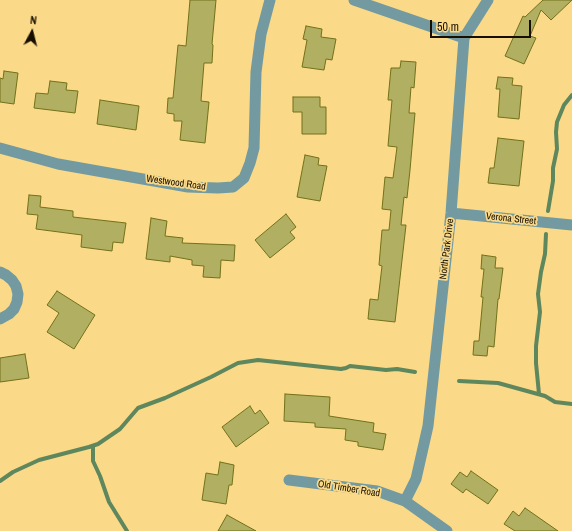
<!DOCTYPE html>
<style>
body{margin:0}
#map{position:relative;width:572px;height:531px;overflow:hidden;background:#fad988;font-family:"Archivo Narrow",sans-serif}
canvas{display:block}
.north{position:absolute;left:12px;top:12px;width:40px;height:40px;-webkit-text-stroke:3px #fad988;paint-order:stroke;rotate:7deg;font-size:11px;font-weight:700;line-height:16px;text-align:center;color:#170e00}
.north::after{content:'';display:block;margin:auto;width:14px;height:18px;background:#170e00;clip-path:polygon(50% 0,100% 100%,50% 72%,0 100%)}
.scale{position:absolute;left:430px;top:20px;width:101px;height:18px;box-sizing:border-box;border:2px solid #170e00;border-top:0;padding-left:5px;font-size:12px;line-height:14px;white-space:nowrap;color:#170e00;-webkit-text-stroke:3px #fad988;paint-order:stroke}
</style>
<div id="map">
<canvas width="572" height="531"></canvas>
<div class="north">N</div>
<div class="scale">50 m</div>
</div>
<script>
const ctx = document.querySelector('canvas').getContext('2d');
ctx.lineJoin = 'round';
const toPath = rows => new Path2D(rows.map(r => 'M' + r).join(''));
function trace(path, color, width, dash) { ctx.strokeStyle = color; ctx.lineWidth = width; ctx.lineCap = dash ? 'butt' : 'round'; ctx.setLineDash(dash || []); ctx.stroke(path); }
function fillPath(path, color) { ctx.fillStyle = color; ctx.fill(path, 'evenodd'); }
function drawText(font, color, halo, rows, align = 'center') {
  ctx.font = font + ' "Archivo Narrow",sans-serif'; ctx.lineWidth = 3.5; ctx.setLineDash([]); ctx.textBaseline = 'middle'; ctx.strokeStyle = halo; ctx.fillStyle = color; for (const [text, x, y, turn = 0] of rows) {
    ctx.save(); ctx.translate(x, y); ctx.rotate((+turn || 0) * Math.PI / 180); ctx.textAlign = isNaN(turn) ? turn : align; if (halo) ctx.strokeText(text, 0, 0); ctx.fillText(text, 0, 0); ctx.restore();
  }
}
const stream = toPath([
 [548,211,553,181,553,168,557,149,556,132,557,122,564,105,572,95],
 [459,381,498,383,545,396,555,402,572,404],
 [539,394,536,363,536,346,540,312,538,294,541,272,545,254,546,234],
 [93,446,93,461,100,476,109,502,127,531],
 [0,481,13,472,39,460,89,447,98,444,120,429,138,408,165,398,211,377,238,363,258,360,341,369,346,368,350,366,386,370,397,369,415,372]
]);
const building = toPath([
 [190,0,216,0,212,44,213,45,212,63,204,63,201,101,209,102,205,143,180,140,182,121,174,121,174,114,167,113,168,98,173,98,178,45,186,46,190,0],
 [543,0,572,0,551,20,541,10,530,36,536,38,524,64,505,56,523,16,525,17,543,0],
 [306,26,322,29,321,37,336,39,332,60,326,59,324,70,302,67,307,40,303,39,306,26],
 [401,61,416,62,414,88,411,87,409,113,415,113,410,170,407,198,404,197,401,225,406,225,395,322,368,319,370,299,378,300,382,266,379,265,382,230,389,230,391,210,382,209,385,177,393,178,397,147,388,146,392,100,388,100,391,68,400,68,401,61],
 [4,71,18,73,14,104,0,102,0,78,3,79,4,71],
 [498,77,513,78,512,85,522,86,519,119,498,117,500,89,496,89,498,77],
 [50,81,67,83,66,90,78,91,75,113,34,108,36,93,48,94,50,81],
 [293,97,320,97,320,107,326,107,326,134,302,134,302,112,293,112,293,97],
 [100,100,139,106,136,130,97,124,100,100],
 [498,138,524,141,519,186,488,183,490,168,494,168,498,138],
 [305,155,319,158,318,165,327,166,320,201,297,197,305,155],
 [29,195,41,196,40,207,73,211,73,217,126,223,123,243,113,242,112,251,81,247,82,235,36,229,38,215,27,214,29,195],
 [286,214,296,227,290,232,295,238,270,258,255,240,286,214],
 [151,218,167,221,165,236,183,238,182,243,235,245,234,261,221,260,220,278,203,277,204,266,192,265,192,260,170,256,170,262,146,259,151,218],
 [482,255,496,257,495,268,503,268,499,299,498,299,494,347,488,346,487,356,473,355,474,341,479,341,483,297,481,297,484,269,481,269,482,255],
 [57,291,95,315,74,349,47,332,59,313,47,305,57,291],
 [25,354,29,378,0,382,0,358,25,354],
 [285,394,330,397,329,416,374,423,373,432,386,434,383,450,358,446,358,442,345,440,346,429,315,427,315,423,284,421,285,394],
 [250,406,255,414,260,410,269,423,236,447,222,427,250,406],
 [220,462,234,465,232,485,229,485,226,504,202,500,206,473,218,475,220,462],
 [471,471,498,490,488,504,466,489,463,493,451,484,460,472,467,477,471,471],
 [525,508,558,531,515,531,504,524,513,511,519,516,525,508],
 [227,515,256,531,218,531,227,515]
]);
const street = toPath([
 [354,0,464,38],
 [0,148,58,164,188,187,218,188,233,187,244,178,250,163,254,148,256,72,261,34,270,0],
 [451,213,572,225],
 [0,272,6,275,12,280,16,286,18,294,17,302,14,309,9,314,0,319],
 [289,480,377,491,405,501,447,531],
 [405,501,416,479,428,426,451,213,464,38,488,0]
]);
const streetNames = [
 ["Westwood Road",176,183,8],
 ["Verona Street",511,219,6],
 ["North Park Drive",447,249,-83],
 ["Old Timber Road",349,489,9]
];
trace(stream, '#5e875e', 4);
fillPath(building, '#b0af62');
trace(building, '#737118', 1);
trace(street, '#729aa0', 11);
drawText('10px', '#170e00', '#fad988', streetNames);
</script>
